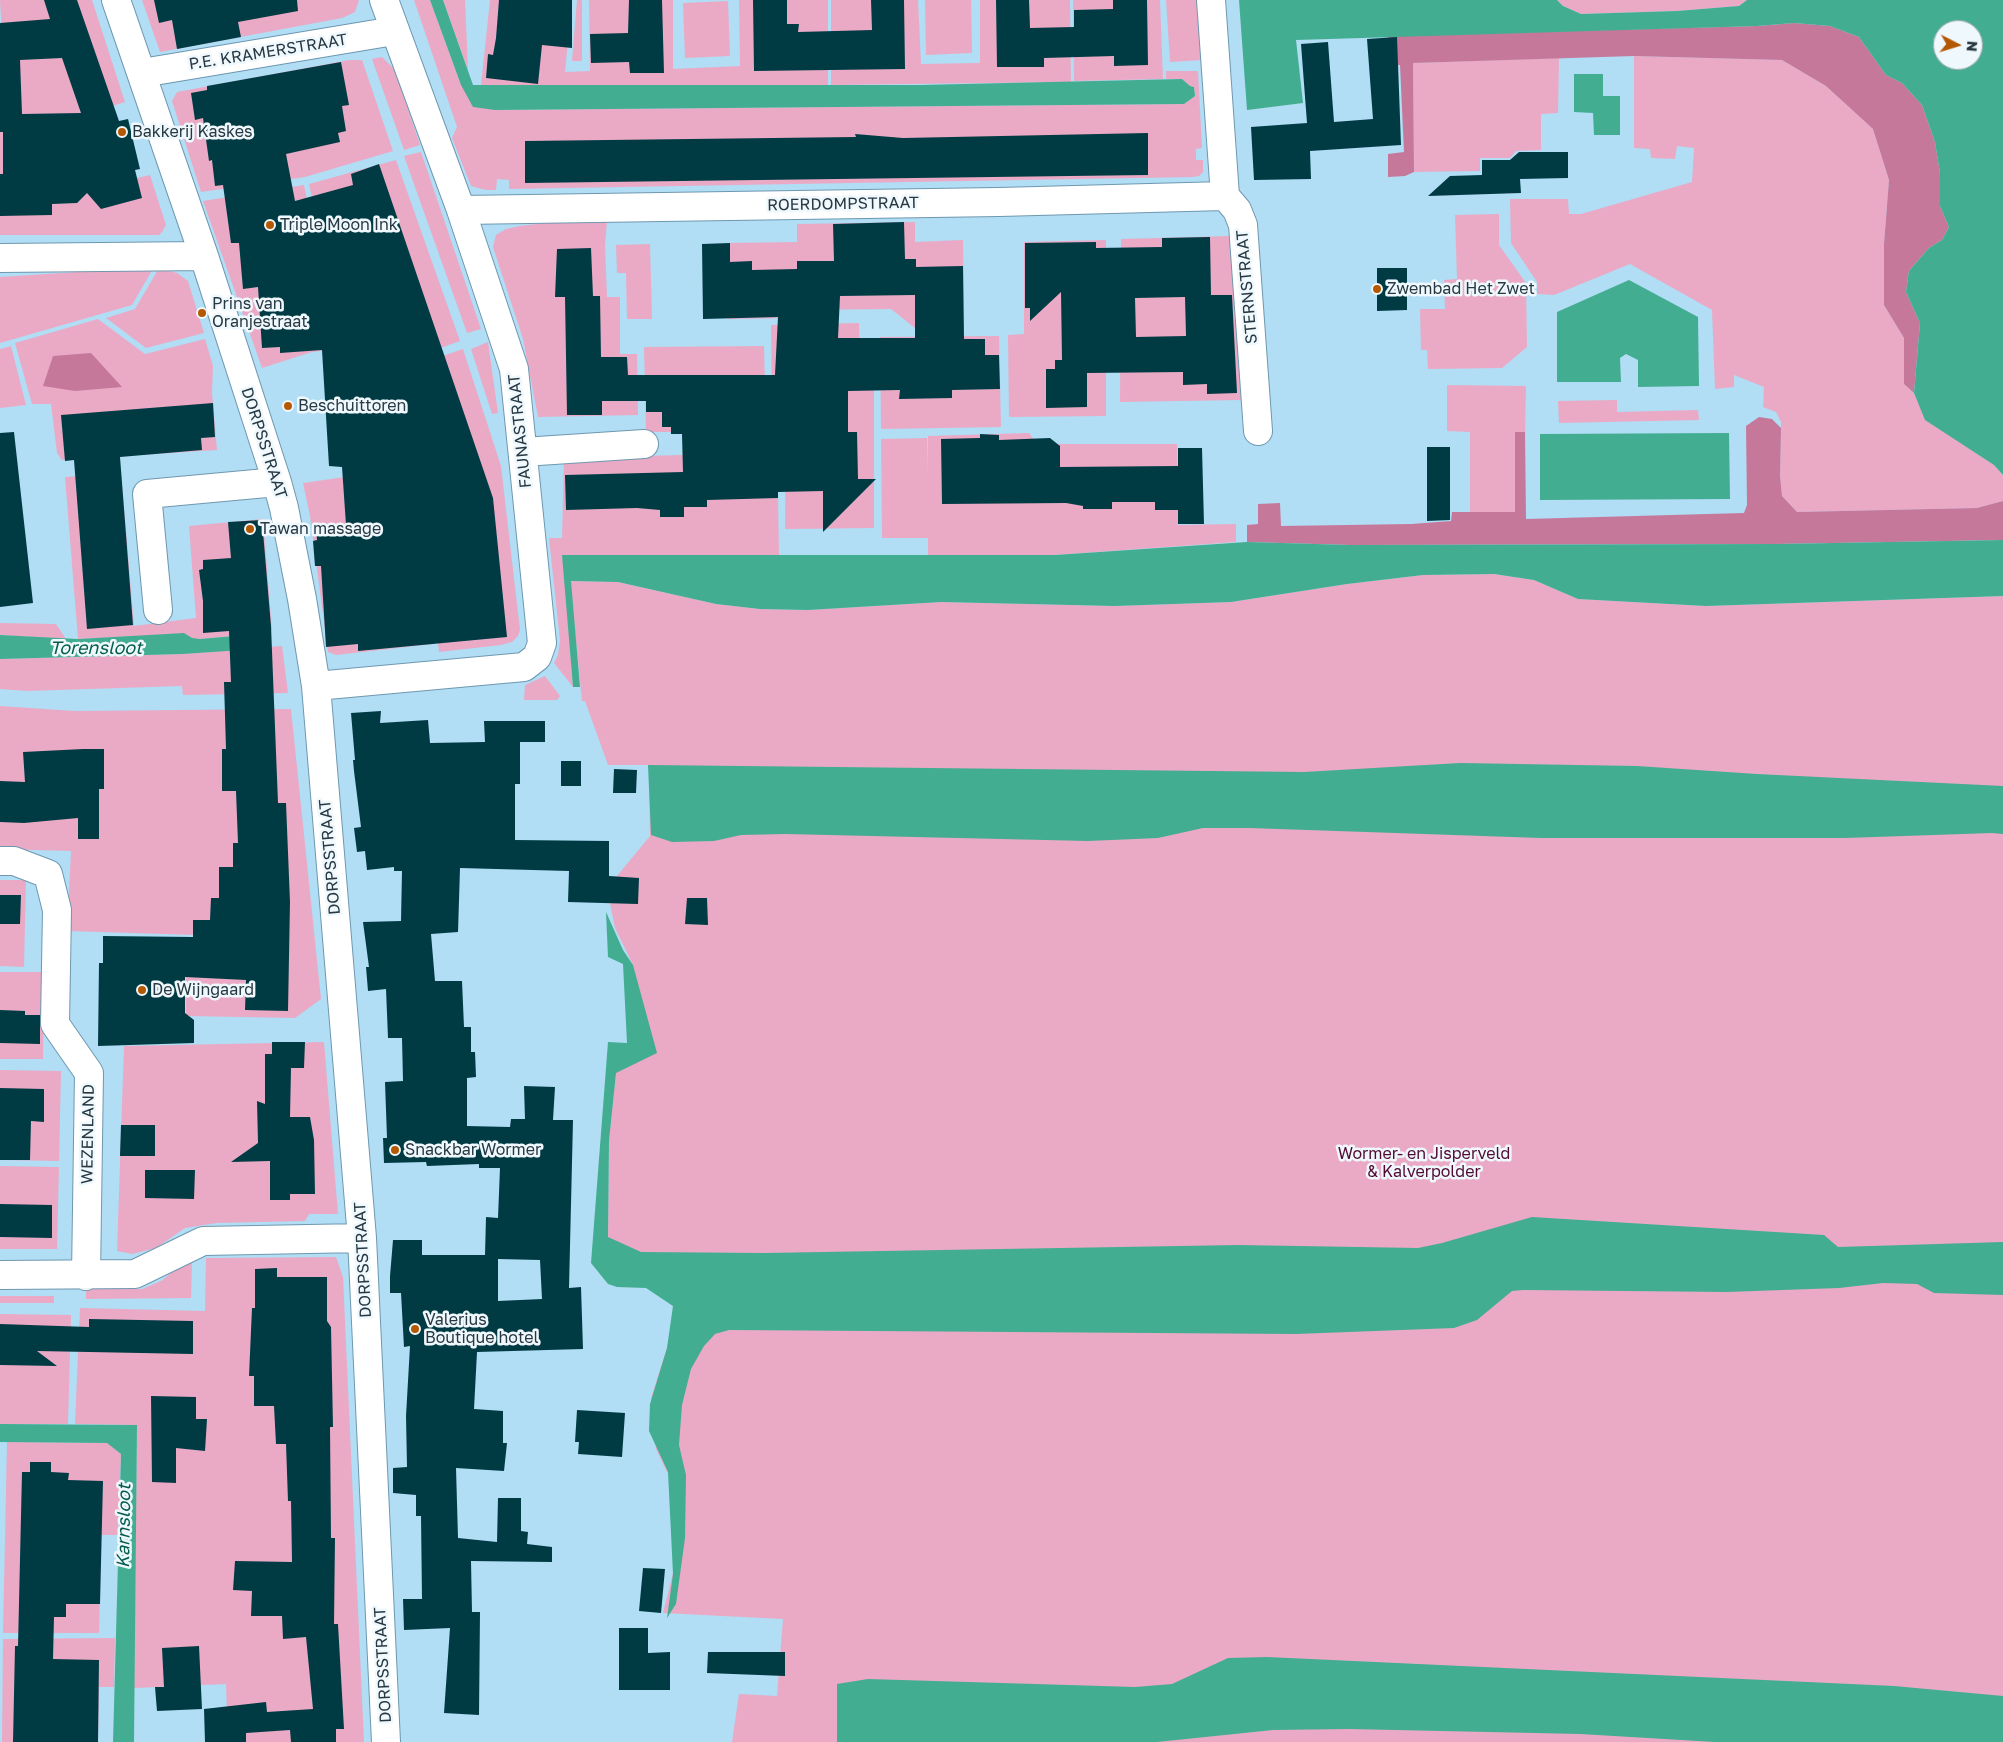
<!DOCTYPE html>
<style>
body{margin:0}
#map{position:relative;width:2003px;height:1742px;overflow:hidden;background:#b1ddf5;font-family:"Golos Text",sans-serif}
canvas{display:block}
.north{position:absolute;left:1933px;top:20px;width:50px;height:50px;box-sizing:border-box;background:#eff8fd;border:1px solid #9fabb2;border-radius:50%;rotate:95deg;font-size:14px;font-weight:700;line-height:20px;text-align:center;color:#273842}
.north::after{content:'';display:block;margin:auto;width:18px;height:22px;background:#b55802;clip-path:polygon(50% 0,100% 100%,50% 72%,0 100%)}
</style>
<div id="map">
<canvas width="2003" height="1742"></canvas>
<div class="north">N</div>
</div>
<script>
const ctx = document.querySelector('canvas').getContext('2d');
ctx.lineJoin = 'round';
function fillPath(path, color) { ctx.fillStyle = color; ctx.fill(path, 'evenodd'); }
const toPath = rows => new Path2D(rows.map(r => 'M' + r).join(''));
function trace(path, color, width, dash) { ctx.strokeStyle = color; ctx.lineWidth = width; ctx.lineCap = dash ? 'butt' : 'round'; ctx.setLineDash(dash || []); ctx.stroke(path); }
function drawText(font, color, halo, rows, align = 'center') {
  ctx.font = font + ' "Golos Text",sans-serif'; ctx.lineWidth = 5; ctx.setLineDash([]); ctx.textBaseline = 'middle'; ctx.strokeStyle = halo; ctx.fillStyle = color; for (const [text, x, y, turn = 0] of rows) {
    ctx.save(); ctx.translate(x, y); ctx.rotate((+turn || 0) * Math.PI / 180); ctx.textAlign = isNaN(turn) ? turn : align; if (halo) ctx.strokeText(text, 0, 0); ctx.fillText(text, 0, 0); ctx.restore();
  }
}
const green = toPath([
 [0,0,92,0,125,102,50,126,7,127],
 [142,0,359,0,355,12,342,18,160,52],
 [414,0,430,0,461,85,495,110,1183,104,1195,96,1194,87,1190,86,1182,79,1166,79,1166,71,1198,71,1202,148,1196,149,1196,160,1203,160,1203,172,1199,176,1193,177,509,189,509,180,497,179,496,190,486,190,471,186,452,138,457,127],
 [443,0,465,0,468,70],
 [490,0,572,0,565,72,590,71,589,0,673,0,673,69,740,66,739,0,828,0,828,85,481,85],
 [577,0,582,0,582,61,572,61],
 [831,0,918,0,921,64,980,63,980,0,1070,0,1071,82,831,85],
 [925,0,971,0,972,53,926,55],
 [1073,0,1160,0,1163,79,1074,81],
 [1166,0,1200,0,1203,60,1170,62],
 [1557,0,1747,0,1739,6,1677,11,1581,14,1563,6],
 [728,1,730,56,685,58,683,3],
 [1634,56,1782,60,1826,86,1873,129,1889,180,1884,244,1884,305,1904,338,1904,384,1914,393,1926,420,1994,465,2003,475,2003,501,1977,508,1797,512,1782,496,1780,476,1781,422,1776,412,1763,407,1764,387,1734,375,1734,387,1715,389,1712,310,1630,264,1554,295,1537,294,1537,282,1511,243,1510,199,1568,199,1569,214,1581,214,1692,182,1694,148,1677,146,1675,159,1651,158,1650,149,1634,148],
 [382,57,395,70,420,145,404,150,372,59],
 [1559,58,1558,113,1541,114,1541,150,1516,151,1510,158,1480,158,1480,171,1414,172,1413,63],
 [349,60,362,60,393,151,305,177,201,192,172,101,177,92],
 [0,132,25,132,78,192,150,175,166,225,162,232,159,235,0,235],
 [421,152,481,329,467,333,404,156],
 [396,160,460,341,373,372,315,212,309,184],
 [304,185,308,205,359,347,312,352,262,368,203,201],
 [1499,214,1499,245,1526,283,1527,347,1502,368,1428,369,1427,350,1421,350,1420,309,1445,309,1444,280,1457,279,1455,215],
 [607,220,605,246,607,297,620,297,620,354,637,354,638,415,538,417,523,339,493,247,496,235,506,229,520,226,562,221],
 [915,222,915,242,963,240,964,330,915,328,891,309,798,310,797,318,728,319,727,243,797,242,797,224],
 [1230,236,1241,400,1120,402,1121,239],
 [1106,240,1106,416,1009,417,1008,335,1024,334,1024,242],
 [650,244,652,319,627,319,626,273,617,273,616,245],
 [154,267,132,305,0,343,0,277],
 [159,268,177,273,188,281,204,333,146,348,106,318,135,309],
 [98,319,145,354,205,339,213,366,212,393,217,450,62,460,57,453,51,404,32,404,15,343],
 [859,323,860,384,874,384,874,528,785,529,786,424,772,410,771,325],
 [999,336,1001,427,881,429,880,337],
 [488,342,498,413,492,414,471,349],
 [11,346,26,405,0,408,0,349],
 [764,346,766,432,646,432,644,347],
 [463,349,501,466,520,630,518,636,512,642,501,645,439,652,429,559,421,560,432,644,336,655,328,652,310,516,303,483,345,477,375,379],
 [1447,385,1526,386,1525,432,1515,432,1515,512,1470,512,1470,432,1447,431],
 [1617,400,1617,412,1698,410,1699,420,1559,423,1558,401],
 [1029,433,1037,444,1177,444,1178,525,1236,524,1236,542,1055,555,928,555,928,538,882,538,881,439,927,438,928,473,928,436],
 [777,442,779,555,563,555,573,687,554,663,558,655,560,640,549,538,562,538,564,458,682,455,693,443],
 [121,473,134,626,196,618,189,526,263,519,272,630,257,634,200,639,135,636,78,639,65,477],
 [1494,574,1534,580,1578,599,1706,606,2003,596,2003,1742,732,1742,739,1694,777,1696,783,1619,663,1613,684,1529,681,1489,667,1472,656,1449,651,1398,667,1348,672,1323,673,1306,666,1301,662,1294,608,1237,609,1141,617,1061,647,1052,633,965,615,928,607,888,650,836,649,769,648,765,608,765,585,701,582,701,570,581,618,582,716,604,760,609,808,610,941,602,1115,606,1231,602,1347,584,1423,575],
 [0,623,56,624,66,639,0,635],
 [282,646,288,693,183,695,182,686,27,691,0,689,0,659,183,654],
 [545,676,560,696,557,700,524,700,525,685],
 [0,706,74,711,291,709,321,999,295,1018,186,1016,186,965,196,935,67,931,71,851,0,849],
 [0,880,26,880,24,967,0,966],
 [0,972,44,972,43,1059,0,1059],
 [324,1042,338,1214,309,1214,305,1221,217,1223,185,1228,156,1248,132,1254,117,1251,124,1046],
 [0,1070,61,1071,59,1161,0,1160],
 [0,1166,59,1167,57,1249,0,1249],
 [336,1257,343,1277,364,1742,228,1742,226,1684,134,1688,137,1425,75,1424,80,1308,205,1311,206,1258],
 [192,1261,191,1298,86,1299,86,1289,142,1289,161,1281,185,1262],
 [0,1296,54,1296,54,1303,0,1303],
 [0,1314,71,1315,68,1424,0,1424],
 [7,1442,108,1443,121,1454,118,1535,101,1535,99,1633,3,1633],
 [115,1638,114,1687,99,1687,98,1742,2,1742,3,1639]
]);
const forest = toPath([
 [1794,23,1830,26,1859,37,1886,75,1902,83,1922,105,1935,142,1940,173,1940,206,1949,227,1942,240,1929,248,1909,271,1906,292,1920,323,1914,393,1904,384,1904,338,1884,305,1884,244,1889,180,1873,129,1826,86,1782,60,1634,56,1413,63,1414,172,1405,176,1388,177,1388,154,1404,152,1400,65,1389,65,1388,36,1757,26],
 [91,353,122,387,75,391,43,386,53,356],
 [1759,417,1772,419,1781,428,1780,476,1782,496,1797,512,1977,508,2003,501,2003,540,1777,544,1350,545,1247,542,1247,525,1258,524,1258,504,1280,503,1281,526,1412,524,1451,521,1452,512,1515,512,1515,432,1525,432,1526,519,1744,513,1747,505,1746,426]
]);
const water = toPath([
 [430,0,443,0,473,85,920,85,1182,79,1190,86,1194,87,1195,96,1184,104,495,110,473,107,461,85],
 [1239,0,1557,0,1563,6,1581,14,1677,11,1739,6,1747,0,2003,0,2003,475,1994,465,1925,420,1914,393,1920,323,1906,292,1909,271,1929,248,1942,240,1949,227,1940,206,1940,173,1935,142,1922,105,1902,83,1886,75,1859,37,1830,26,1794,23,1757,26,1296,40,1303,103,1247,110],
 [1943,30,1973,30,1973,60,1943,60],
 [1574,74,1603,74,1603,96,1620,96,1620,135,1594,135,1593,113,1574,112],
 [1629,280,1698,317,1699,386,1638,387,1638,360,1626,354,1620,358,1621,382,1557,382,1557,312],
 [1729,433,1730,499,1540,500,1540,434],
 [2003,540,2003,596,1706,606,1578,599,1534,580,1494,574,1423,575,1347,584,1231,602,1115,606,941,602,808,610,760,609,716,604,618,582,571,581,580,687,573,687,562,555,1055,555,1247,542,1350,545,1777,544],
 [184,633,192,638,200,639,257,634,256,649,183,654,0,659,0,635,78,639],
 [1460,763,1637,766,1757,774,2003,786,2003,834,1992,833,1845,838,1541,838,1249,828,1203,828,1158,838,1088,841,785,834,741,835,714,841,672,842,651,835,648,765,1304,772],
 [606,912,623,950,633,965,657,1053,616,1073,609,1141,608,1237,641,1252,764,1253,1238,1245,1418,1248,1442,1243,1532,1217,1824,1235,1838,1247,2003,1242,2003,1295,1934,1293,1917,1284,1883,1283,1839,1288,1727,1292,1523,1290,1512,1291,1477,1320,1454,1328,1296,1334,729,1330,715,1334,704,1346,691,1369,682,1405,679,1445,686,1475,685,1538,676,1604,667,1618,673,1574,668,1472,649,1431,650,1404,667,1348,673,1306,646,1288,617,1287,608,1284,591,1263,608,1042,627,1043,623,964,608,957],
 [0,1424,137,1425,134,1742,113,1742,121,1454,107,1443,0,1442],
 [1267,1657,1894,1686,2003,1696,2003,1742,1715,1742,1580,1734,1349,1729,1273,1730,1157,1742,837,1742,837,1684,868,1679,1135,1687,1172,1684,1228,1658]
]);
const building = toPath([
 [44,0,77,0,119,121,128,119,140,169,135,170,142,198,101,209,87,193,77,203,52,204,52,215,0,216,0,174,3,174,3,132,0,132,0,23,50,19],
 [62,58,81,113,22,114,20,60],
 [154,0,297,0,298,11,238,22,241,37,177,49,172,20,159,23],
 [499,0,572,0,572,48,542,45,538,84,486,78,488,54,493,55,496,38],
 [629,0,662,0,664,73,630,73,629,62,591,63,590,34,628,33],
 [753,0,787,0,787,24,799,24,798,32,872,30,871,0,904,0,905,69,754,71],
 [996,0,1029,0,1030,28,1074,27,1074,10,1113,9,1113,0,1147,0,1148,65,1114,66,1114,56,1044,58,1044,67,997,67],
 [1397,37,1401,145,1310,151,1311,179,1254,180,1251,127,1307,123,1301,44,1328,42,1334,122,1373,119,1367,39],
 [341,62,349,105,342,106,346,131,338,133,340,142,286,154,295,201,353,185,351,174,379,164,493,498,507,637,358,651,358,644,326,647,321,566,315,566,313,541,317,540,316,528,346,525,342,467,329,466,322,350,280,353,280,347,262,348,258,287,243,289,239,243,231,243,223,185,215,186,212,160,209,161,203,118,195,120,191,93,207,90,207,86],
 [1148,133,1148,175,525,183,525,141,856,137,855,134,903,138],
 [1519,152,1568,152,1568,178,1520,179,1521,193,1428,196,1450,176,1482,175,1482,160,1510,160],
 [904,222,905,259,916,259,916,267,963,266,964,339,985,339,985,355,999,355,1000,389,952,390,952,398,899,399,900,390,848,391,848,432,857,432,858,479,876,479,823,532,823,491,778,492,778,498,707,500,707,507,684,507,684,517,660,517,660,510,637,508,566,510,565,475,683,472,682,434,671,434,671,427,662,427,662,412,646,412,646,401,602,401,602,415,567,415,565,297,555,297,557,249,591,248,593,296,600,296,601,357,627,357,628,375,775,375,778,317,703,319,702,244,730,243,730,262,752,261,752,270,797,269,797,261,834,261,833,224],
 [915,295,915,338,838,338,840,296],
 [1210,237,1211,295,1232,295,1237,393,1207,394,1207,384,1183,385,1183,372,1087,373,1087,407,1046,408,1046,369,1055,369,1055,360,1062,360,1061,292,1030,321,1030,308,1025,308,1025,243,1096,242,1096,248,1162,247,1162,238],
 [1185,297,1186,336,1136,337,1135,298],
 [1377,268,1407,268,1407,310,1377,311],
 [213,403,215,437,201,438,202,450,120,457,133,625,87,629,74,460,65,461,61,415],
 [14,432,33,603,0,607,0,433],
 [980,434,999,435,999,440,1050,438,1060,446,1060,467,1178,466,1178,448,1202,448,1204,524,1178,524,1178,510,1155,510,1155,502,1112,502,1112,509,1083,509,1083,506,1066,503,942,504,941,439,980,438],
 [1427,447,1450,447,1450,520,1427,521],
 [262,520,271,626,278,803,286,803,290,902,288,1011,245,1010,246,980,185,977,185,1013,194,1020,194,1043,98,1046,99,963,103,963,103,936,193,937,193,920,210,920,211,898,219,898,219,867,233,867,233,843,238,843,236,791,222,791,222,749,226,749,224,682,231,682,229,631,203,633,203,601,199,570,203,569,203,560,231,558,228,522],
 [381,711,380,723,428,720,430,743,485,742,484,721,545,721,545,742,520,742,520,784,515,784,515,840,609,841,609,876,639,878,638,904,568,902,569,871,460,868,458,932,431,934,435,981,462,981,464,1027,471,1027,471,1052,475,1052,476,1077,467,1078,467,1126,510,1127,511,1119,525,1119,524,1086,555,1087,553,1120,573,1120,569,1288,581,1287,583,1349,477,1352,474,1409,503,1411,503,1443,507,1443,504,1471,456,1468,458,1538,497,1542,498,1498,521,1498,521,1531,528,1532,527,1544,552,1547,552,1562,471,1561,472,1612,480,1612,479,1715,444,1713,450,1628,404,1630,403,1599,422,1599,421,1516,416,1516,416,1495,393,1493,393,1468,407,1467,406,1416,410,1346,404,1347,401,1293,390,1293,390,1276,393,1240,422,1240,422,1255,485,1255,486,1217,498,1218,500,1168,479,1168,479,1164,427,1166,426,1162,384,1163,383,1138,387,1138,385,1082,403,1081,402,1038,388,1038,386,989,368,991,366,967,369,967,363,922,401,921,402,871,394,871,394,867,367,870,365,851,357,852,354,828,361,827,354,771,353,760,355,760,351,713],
 [498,1259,540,1260,542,1299,498,1301],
 [83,749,104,749,104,789,99,789,99,839,78,839,78,818,24,823,0,822,0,781,25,782,23,752],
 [561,761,581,761,581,786,561,786],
 [614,769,637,770,636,793,613,793],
 [0,895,21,895,20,924,0,924],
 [687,898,707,898,708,925,685,924],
 [0,1010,25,1011,25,1015,40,1015,40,1044,0,1043],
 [272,1042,305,1042,304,1068,291,1068,290,1117,310,1117,314,1140,315,1194,290,1194,290,1200,270,1200,270,1161,231,1162,258,1143,257,1101,265,1104,265,1054,272,1054],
 [0,1088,44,1089,44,1122,31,1121,30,1160,0,1160],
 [121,1125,155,1125,155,1156,120,1156],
 [145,1170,195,1170,194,1199,145,1198],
 [0,1204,52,1205,52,1238,0,1237],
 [277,1268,277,1277,327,1277,327,1321,331,1327,333,1427,330,1427,331,1538,335,1538,334,1624,338,1624,344,1729,336,1729,336,1742,291,1742,290,1730,246,1733,246,1742,205,1742,204,1709,266,1702,267,1712,313,1709,306,1637,283,1639,282,1616,251,1616,252,1591,233,1590,235,1561,292,1562,291,1501,288,1501,286,1444,276,1444,274,1406,254,1406,254,1376,249,1376,252,1308,255,1308,255,1269],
 [89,1319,193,1321,193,1354,37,1351,57,1366,0,1365,0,1324,89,1327],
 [151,1396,196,1397,196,1419,207,1419,205,1451,176,1448,176,1483,152,1482],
 [577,1410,625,1413,622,1457,578,1454,579,1442,575,1442],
 [30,1462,51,1462,51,1472,69,1473,68,1480,103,1481,100,1604,66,1604,66,1617,54,1617,53,1659,99,1660,98,1742,13,1742,15,1646,18,1646,22,1472,30,1472],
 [643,1568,665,1569,661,1613,639,1611],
 [619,1628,648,1628,648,1653,670,1652,670,1690,619,1690],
 [199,1646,202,1709,157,1711,155,1687,164,1687,162,1648],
 [708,1652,785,1652,785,1676,707,1673]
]);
const minor = toPath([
 [116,0,204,256,277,482,284,508,302,599,316,686,362,1238,386,1742],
 [1211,0,1225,196,1237,210,1243,225,1258,431],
 [142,73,394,31],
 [461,210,999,202,1225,196],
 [0,258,204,256],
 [523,452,644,444],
 [158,610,147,494,277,482],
 [316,686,524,667,537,657,542,643,514,369,461,210,384,0],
 [0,861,14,861,48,874,57,910,55,1024,89,1073,86,1276],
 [0,1275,135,1274,203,1241,362,1238]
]);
const markers = [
 [122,132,5,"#b55802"],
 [270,225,5,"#b55802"],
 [1377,289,5,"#b55802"],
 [202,313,5,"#b55802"],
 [288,406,5,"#b55802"],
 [250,529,5,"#b55802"],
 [142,990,5,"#b55802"],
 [395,1150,5,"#b55802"],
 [415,1329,5,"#b55802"]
];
const streetNames = [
 ["P.E. KRAMERSTRAAT",268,52,-9],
 ["ROERDOMPSTRAAT",843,204,-1],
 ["STERNSTRAAT",1247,287,-95],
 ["FAUNASTRAAT",520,431,-96],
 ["DORPSSTRAAT",264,443,72],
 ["DORPSSTRAAT",330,857,-95],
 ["WEZENLAND",88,1134,-89],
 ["DORPSSTRAAT",363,1260,-93],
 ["DORPSSTRAAT",383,1665,-93]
];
const poiNames = [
 ["Bakkerij Kaskes",132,132],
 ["Triple Moon Ink",280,225],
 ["Zwembad Het Zwet",1387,289],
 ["Prins van",212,304],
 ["Oranjestraat",212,322],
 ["Beschuittoren",298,406],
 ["Tawan massage",260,529],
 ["De Wijngaard",152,990],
 ["Snackbar Wormer",405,1150],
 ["Valerius",425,1320],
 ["Boutique hotel",425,1338]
];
const parkNames = [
 ["Wormer- en Jisperveld",1424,1154],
 ["& Kalverpolder",1424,1172]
];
const waterNames = [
 ["Torensloot",96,648],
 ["Karnsloot",124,1526,-89]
];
fillPath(green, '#eaaac5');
fillPath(forest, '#c6789b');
fillPath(water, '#43ad91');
fillPath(building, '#003b44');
trace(minor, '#6e98af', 30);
trace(minor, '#fff', 28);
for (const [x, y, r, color] of markers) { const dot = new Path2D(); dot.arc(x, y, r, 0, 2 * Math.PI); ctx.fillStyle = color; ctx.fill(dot); trace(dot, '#eff8fd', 2); }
drawText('16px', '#273842', '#eff8fd', streetNames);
drawText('16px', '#273842', '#eff8fd', poiNames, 'left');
drawText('16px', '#520932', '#eff8fd', parkNames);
drawText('italic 18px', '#045e4b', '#eff8fd', waterNames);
</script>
